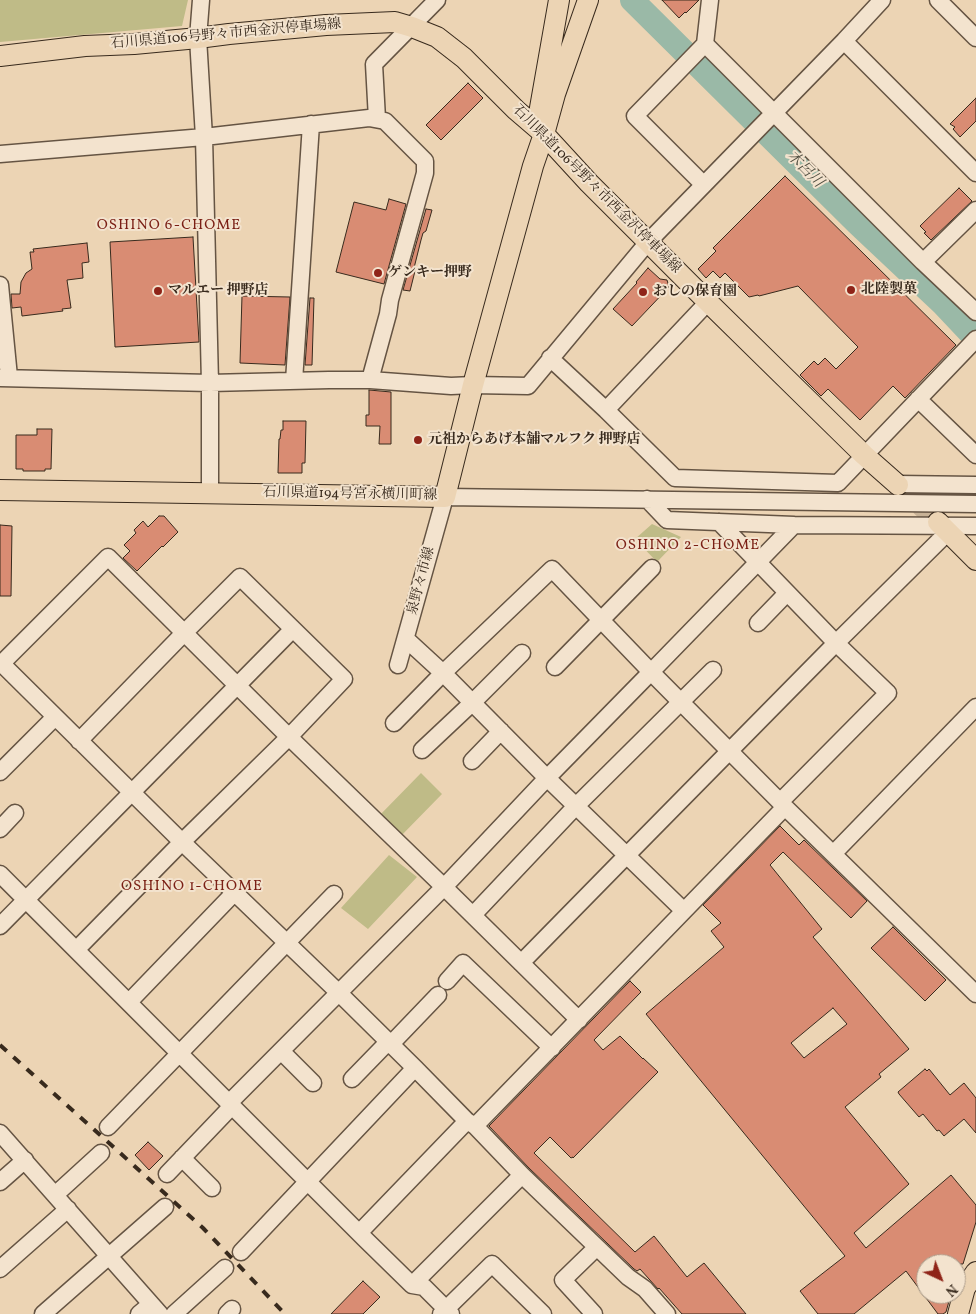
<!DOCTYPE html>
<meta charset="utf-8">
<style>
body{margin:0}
#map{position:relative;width:976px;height:1314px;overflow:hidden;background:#ecd4b4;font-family:Vollkorn,serif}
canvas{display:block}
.north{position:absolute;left:916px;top:1254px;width:50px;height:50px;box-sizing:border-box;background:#f3e3ce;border:1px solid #a89987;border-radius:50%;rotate:137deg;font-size:14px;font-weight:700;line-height:20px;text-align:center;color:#382a1d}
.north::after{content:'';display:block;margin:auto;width:18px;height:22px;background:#8f2418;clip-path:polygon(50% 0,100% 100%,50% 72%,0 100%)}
</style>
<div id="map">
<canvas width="976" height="1314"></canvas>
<div class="north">N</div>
</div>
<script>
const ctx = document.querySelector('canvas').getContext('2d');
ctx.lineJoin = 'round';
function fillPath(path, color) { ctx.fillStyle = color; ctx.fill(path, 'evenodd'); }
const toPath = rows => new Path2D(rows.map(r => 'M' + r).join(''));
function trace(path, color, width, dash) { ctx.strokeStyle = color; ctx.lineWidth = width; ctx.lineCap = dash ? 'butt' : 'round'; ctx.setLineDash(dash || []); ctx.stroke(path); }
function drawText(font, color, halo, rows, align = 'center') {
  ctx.font = font + ' Vollkorn,"Noto Serif JP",serif'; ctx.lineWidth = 4; ctx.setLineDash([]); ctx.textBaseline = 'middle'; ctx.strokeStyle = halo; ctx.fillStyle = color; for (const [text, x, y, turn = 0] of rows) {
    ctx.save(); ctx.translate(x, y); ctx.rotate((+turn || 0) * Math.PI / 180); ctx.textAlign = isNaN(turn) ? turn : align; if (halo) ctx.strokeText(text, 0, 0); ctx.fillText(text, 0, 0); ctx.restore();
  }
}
const green = toPath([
 [0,0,188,0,182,26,0,42],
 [652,524,681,537,657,562,635,539],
 [421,773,442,794,399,838,378,817],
 [389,855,417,877,368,929,341,908]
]);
const river = toPath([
 [632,0,857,223,943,304,976,339]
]);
const building = toPath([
 [662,0,699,0,686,13,685,12,679,18,662,0],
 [468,83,483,98,441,140,426,125,468,83],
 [976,98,976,121,960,137,953,129,955,127,950,124,976,98],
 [785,176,956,345,905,398,893,386,860,420,828,389,821,396,800,375,814,361,818,365,825,358,836,369,858,347,798,286,759,296,758,295,749,297,725,273,720,278,713,271,706,278,698,269,716,251,713,248,785,176],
 [959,188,972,201,931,240,924,233,926,232,920,226,959,188],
 [389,199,406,204,384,284,336,272,354,202,386,210,389,199],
 [426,209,432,210,426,231,423,233,421,240,414,268,415,271,410,291,403,290,426,209],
 [193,237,199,342,115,347,110,242,193,237],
 [87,243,89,262,82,263,83,278,67,280,71,308,62,309,63,311,22,316,21,307,12,308,11,294,20,294,21,282,26,273,32,269,30,252,34,252,33,249,87,243],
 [648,268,660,279,667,280,669,287,632,326,613,309,637,283,636,282,648,268],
 [242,296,290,297,285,365,240,363,242,296],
 [310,298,314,298,312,365,305,365,310,298],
 [369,390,391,392,391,444,379,444,380,426,366,426,366,415,369,415,369,390],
 [283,421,306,421,305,463,302,463,302,473,278,473,279,439,280,439,281,430,283,430,283,421],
 [37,429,52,429,51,469,45,469,45,471,23,471,23,469,16,469,16,435,37,435,37,429],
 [159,516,164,516,178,532,163,547,162,546,137,571,123,558,130,551,124,545,136,533,134,530,143,521,148,527,159,516],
 [0,525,12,526,11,596,0,596,0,525],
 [780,826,799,845,804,840,867,901,851,918,783,852,770,865,822,929,813,937,909,1049,879,1074,881,1077,845,1107,909,1184,854,1233,866,1248,951,1175,976,1205,976,1222,963,1264,926,1264,926,1294,951,1294,946,1312,943,1314,938,1314,906,1271,854,1314,818,1314,800,1291,845,1256,646,1014,724,947,711,931,721,923,703,905,780,826],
 [833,1008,847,1024,804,1058,791,1043,833,1008],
 [893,927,946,980,925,1001,871,948,893,927],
 [630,981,641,992,594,1040,603,1050,620,1036,643,1059,643,1058,658,1072,573,1158,573,1157,571,1158,550,1137,534,1153,635,1252,654,1236,687,1277,704,1263,746,1314,682,1314,659,1288,658,1289,640,1269,637,1271,634,1269,529,1168,489,1126,630,981],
 [925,1069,927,1071,929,1069,950,1095,964,1083,976,1098,976,1133,964,1119,944,1136,939,1130,937,1131,923,1114,919,1117,899,1094,898,1092,925,1069],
 [148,1142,163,1156,149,1170,135,1155,148,1142],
 [363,1281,380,1297,363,1314,331,1314,363,1281]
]);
const majorTunnel = toPath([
 [898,485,938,522]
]);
const minor = toPath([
 [201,0,198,38,204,137,210,383,210,494],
 [710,0,705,44,923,262,976,312],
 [938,0,976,38],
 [844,41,976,173],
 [377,119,374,64,437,0],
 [0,154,204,137,369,118,385,121,425,161,425,173,390,300,388,314,370,380],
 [703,184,635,116,705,44],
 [923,262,976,210],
 [0,285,9,377],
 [708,302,606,410,675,478,838,483,976,339],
 [550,358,606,410],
 [0,378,210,383,329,380,370,380,451,386,473,385,528,386,648,242,844,41,882,0],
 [294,381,311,124],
 [918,399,976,455],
 [897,484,976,485],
 [794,525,976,526],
 [758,623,787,593],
 [406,639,443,673,552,569,651,672,547,778,684,911],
 [0,662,182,842,339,993,415,1068,467,1121,475,1126,522,1175,628,1277,645,1289,667,1314],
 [0,665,108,557,289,737,444,887,579,1020],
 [398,665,445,497,976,504],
 [555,667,652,568],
 [422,750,472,703,522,653],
 [472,761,501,731],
 [0,772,55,717],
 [780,802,888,693,836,643,948,532],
 [785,807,976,994],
 [0,829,15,813],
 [833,854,976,707],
 [0,874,365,1239,412,1285,424,1287,451,1314],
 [473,915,576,806,713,670],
 [0,926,293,629],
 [76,950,182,842,289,737,344,679,240,577,184,633,79,741],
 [521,963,627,855,836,643,719,522],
 [447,981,463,963,552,1048],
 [129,1002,235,892],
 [391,1044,438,995],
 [281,1051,313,1083],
 [352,1079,388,1042],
 [229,1103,444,887,547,778,443,673,394,723],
 [475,1126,785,807,651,672,794,525,667,520,647,499],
 [108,1127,334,894],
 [0,1133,160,1314],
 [182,1158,212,1188],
 [167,1174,232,1106],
 [0,1182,25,1160],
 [55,1195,101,1153],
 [359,1233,467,1121],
 [241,1252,415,1068],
 [0,1269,68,1209],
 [412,1285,522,1175],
 [43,1314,165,1207],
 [139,1314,151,1304],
 [174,1314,225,1268],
 [227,1314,232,1309],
 [441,1314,492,1264,543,1314],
 [594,1314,563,1280,597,1247]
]);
const major = toPath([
 [0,56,85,46,134,44,198,38,229,34,326,25,395,22,412,27,437,37,464,58,516,110,544,134,589,183,708,302,864,455,898,485],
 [540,108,559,0],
 [0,490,445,497,473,385,533,166,544,134,555,94,588,0],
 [938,522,976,560],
 [958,1314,965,1288,976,1272]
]);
const rail = toPath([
 [0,1045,119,1152,203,1228,285,1314]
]);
const markers = [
 [378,273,5,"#8f2418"],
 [851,290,5,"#8f2418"],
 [158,291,5,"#8f2418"],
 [643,292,5,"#8f2418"],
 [418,440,5,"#8f2418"]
];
const streetNames = [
 ["石川県道106号野々市西金沢停車場線",226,35,-5],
 ["石川県道106号野々市西金沢停車場線",596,190,45],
 ["石川県道194号宮永横川町線",350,495,1],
 ["泉野々市線",422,581,-75]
];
const poiNames = [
 ["ゲンキー押野",388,273],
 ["北陸製菓",861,290],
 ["マルエー 押野店",168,291],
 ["おしの保育園",653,292],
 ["元祖からあげ本舗マルフク 押野店",428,440]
];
const waterNames = [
 ["木呂川",804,170,45]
];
const neighbourhoodNames = [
 ["OSHINO 6-CHOME",169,226],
 ["OSHINO 2-CHOME",688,546],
 ["OSHINO 1-CHOME",192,887]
];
fillPath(green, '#bfbb87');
trace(river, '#9ab9a7', 24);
fillPath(building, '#d98c73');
trace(building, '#382a1d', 1);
trace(majorTunnel, '#c8b296', 20, [20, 10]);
trace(minor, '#655443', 19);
trace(major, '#382a1d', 22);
trace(minor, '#f3e3ce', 16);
trace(major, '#ecd4b4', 20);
trace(rail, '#382a1d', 4, [9, 9]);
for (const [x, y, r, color] of markers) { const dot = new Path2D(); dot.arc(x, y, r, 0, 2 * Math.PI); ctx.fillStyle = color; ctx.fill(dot); trace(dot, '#f3e3ce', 2); }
drawText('14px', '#382a1d', '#f3e3ce', streetNames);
drawText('bold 14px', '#382a1d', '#f3e3ce', poiNames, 'left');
drawText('italic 15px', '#504e40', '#f3e3ce', waterNames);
ctx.letterSpacing = '1px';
drawText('15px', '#7a1f14', '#f3e3ce', neighbourhoodNames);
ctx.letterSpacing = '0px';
</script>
